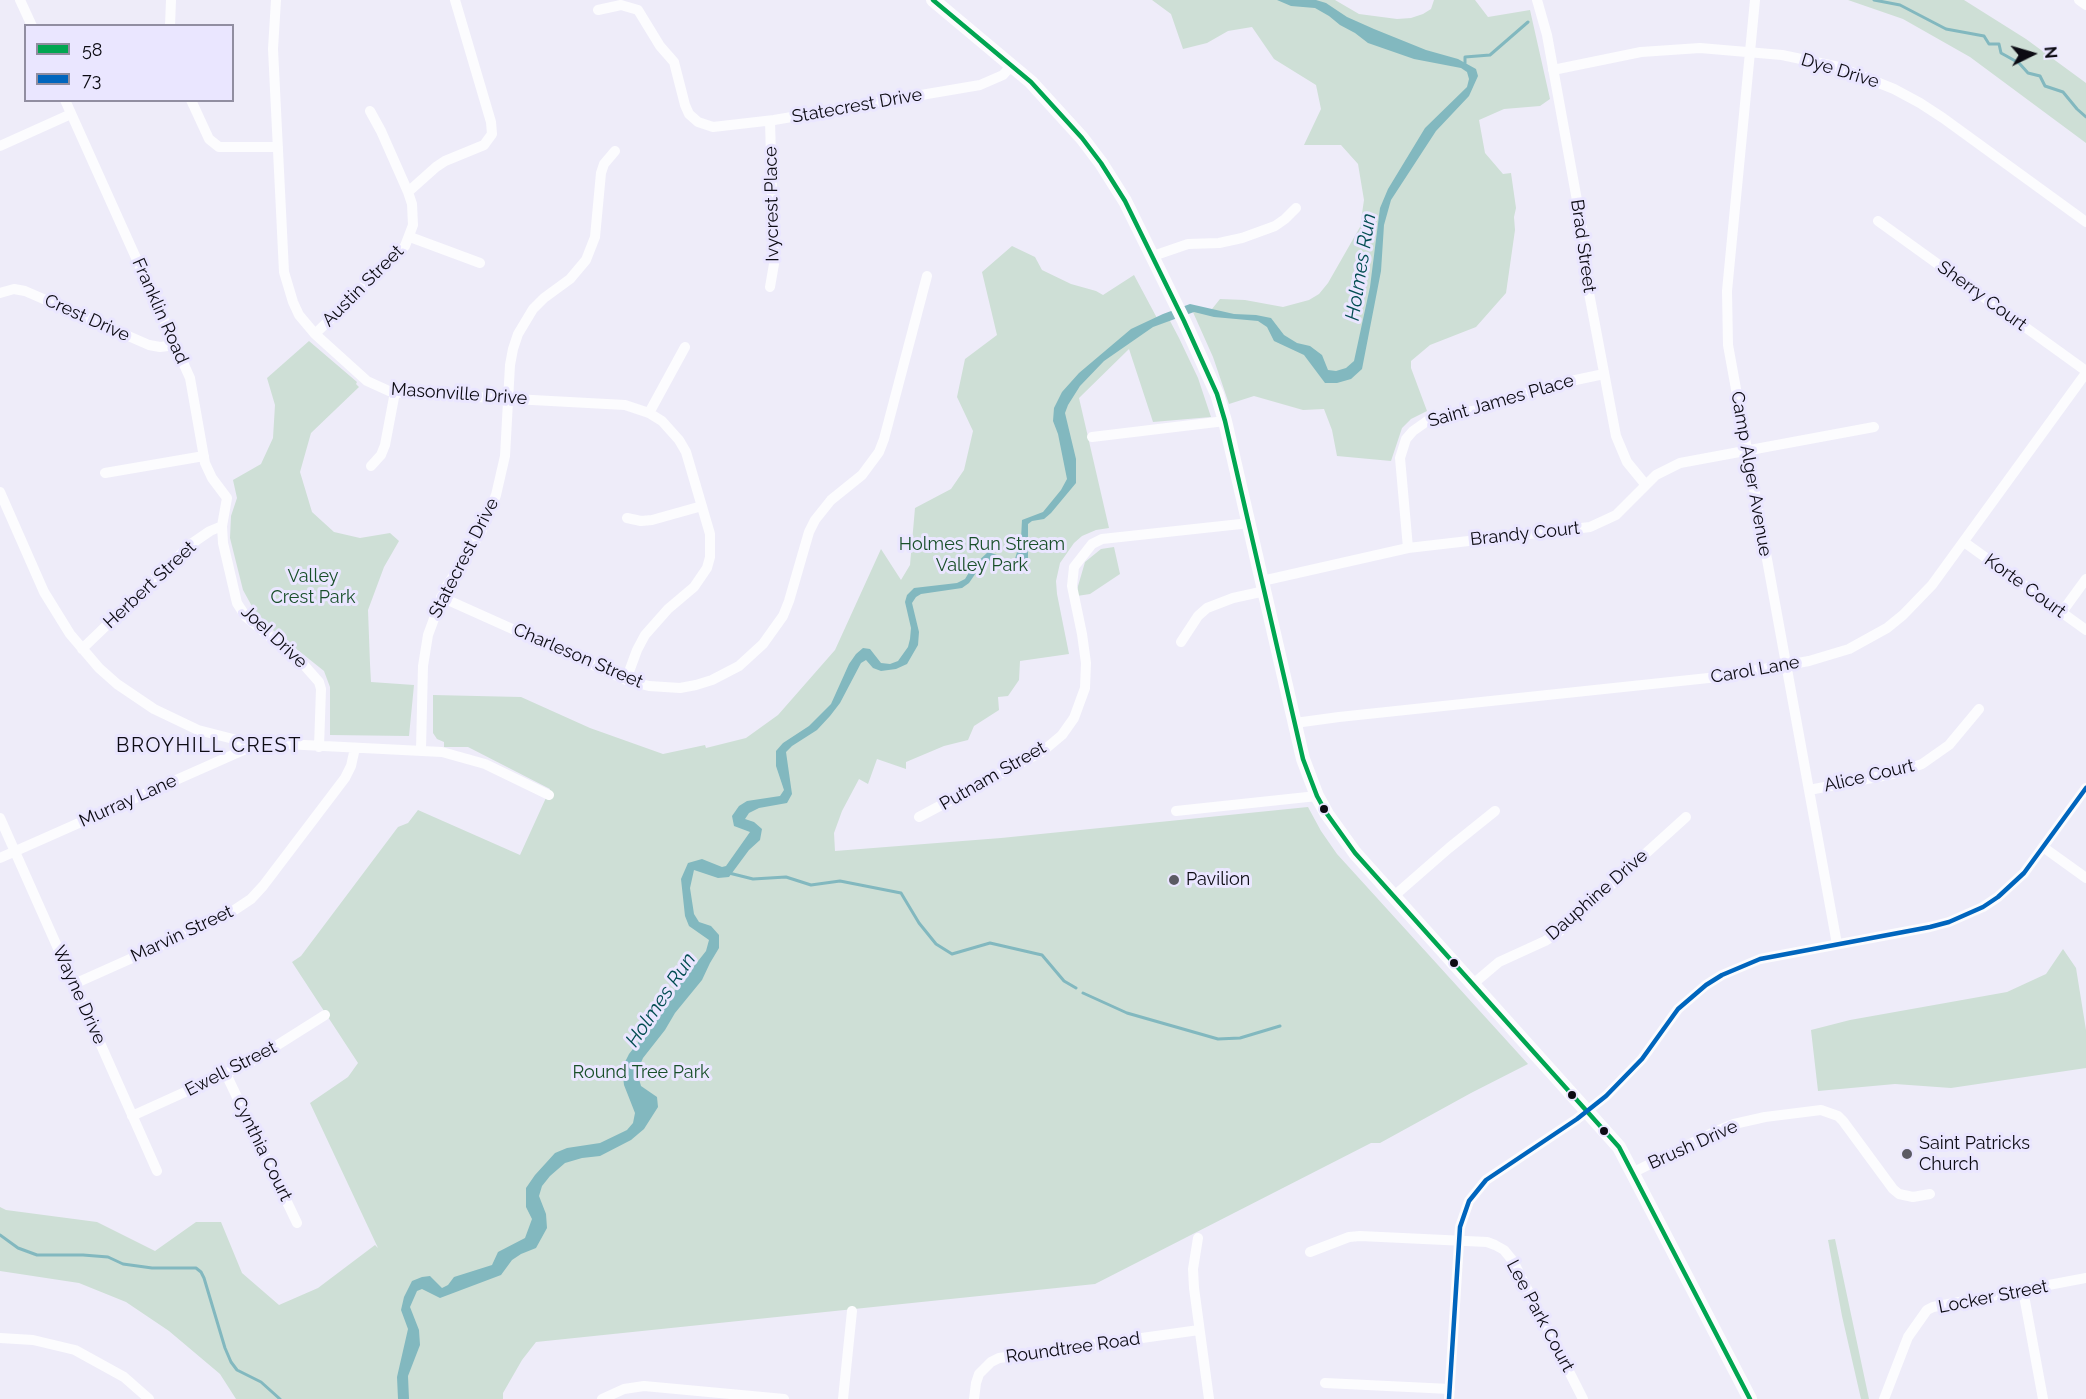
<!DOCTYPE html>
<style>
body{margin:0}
#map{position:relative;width:2086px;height:1399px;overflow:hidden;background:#eeecf9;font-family:Raleway,sans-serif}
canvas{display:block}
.legend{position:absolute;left:24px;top:24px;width:210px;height:78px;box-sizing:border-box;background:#eae6ff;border:2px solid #918ea1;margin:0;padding:8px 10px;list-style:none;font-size:18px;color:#0c0b13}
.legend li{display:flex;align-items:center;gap:12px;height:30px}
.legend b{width:30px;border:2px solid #918ea1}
.north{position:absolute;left:2002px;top:24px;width:60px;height:60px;-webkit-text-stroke:4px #eae6ff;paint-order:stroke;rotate:85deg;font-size:16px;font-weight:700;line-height:24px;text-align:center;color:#0c0b13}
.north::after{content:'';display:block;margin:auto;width:21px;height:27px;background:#0c0b13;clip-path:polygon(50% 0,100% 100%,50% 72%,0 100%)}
</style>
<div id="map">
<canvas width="2086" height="1399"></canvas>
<ul class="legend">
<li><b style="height:8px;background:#00a651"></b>58</li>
<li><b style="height:8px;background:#0065bd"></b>73</li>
</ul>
<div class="north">N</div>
</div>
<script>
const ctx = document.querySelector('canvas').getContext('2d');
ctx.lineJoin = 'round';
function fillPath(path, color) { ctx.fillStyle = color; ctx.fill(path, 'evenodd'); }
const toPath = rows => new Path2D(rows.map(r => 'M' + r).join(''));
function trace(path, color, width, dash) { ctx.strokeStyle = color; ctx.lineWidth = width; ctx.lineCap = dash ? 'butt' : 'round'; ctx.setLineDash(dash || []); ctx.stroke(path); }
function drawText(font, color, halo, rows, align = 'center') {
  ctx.font = font + ' Raleway,sans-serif'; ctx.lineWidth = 6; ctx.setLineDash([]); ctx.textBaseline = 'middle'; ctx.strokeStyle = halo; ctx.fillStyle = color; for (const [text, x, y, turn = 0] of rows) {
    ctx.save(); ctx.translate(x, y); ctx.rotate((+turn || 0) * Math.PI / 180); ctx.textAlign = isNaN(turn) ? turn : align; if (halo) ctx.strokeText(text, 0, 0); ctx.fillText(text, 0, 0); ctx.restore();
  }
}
const green = toPath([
 [1152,0,1335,0,1359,14,1397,19,1411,18,1423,14,1431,9,1434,0,1475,0,1488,17,1530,10,1550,99,1540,106,1504,109,1479,120,1485,153,1503,174,1511,173,1516,208,1514,217,1515,230,1506,293,1476,327,1430,345,1411,361,1411,368,1427,411,1411,419,1402,428,1391,461,1337,456,1332,430,1324,409,1303,410,1254,396,1229,404,1213,357,1192,310,1213,312,1212,309,1220,299,1245,300,1283,307,1309,300,1319,294,1328,283,1360,227,1364,200,1358,164,1341,145,1304,145,1321,109,1316,85,1274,59,1252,27,1228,31,1207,43,1183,49,1171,14],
 [1848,0,1964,0,2026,39,2086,83,2086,143,1970,57,1903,19],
 [1012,246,1035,257,1042,270,1071,284,1096,291,1103,295,1134,275,1158,320,1169,319,1179,338,1198,378,1211,417,1153,422,1129,349,1079,398,1109,528,1096,530,1082,536,1074,543,1060,563,1056,581,1057,594,1069,654,1020,661,1019,680,1008,696,998,697,999,710,974,726,968,740,944,746,906,762,906,769,877,759,868,784,859,779,842,811,834,833,835,851,1001,838,1308,807,1321,831,1337,854,1528,1064,1471,1093,1380,1143,1371,1143,1095,1284,536,1342,522,1360,503,1393,503,1399,236,1399,220,1374,169,1331,126,1302,79,1283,0,1271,0,1207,6,1210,97,1222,155,1251,196,1222,221,1222,242,1273,279,1305,318,1288,375,1245,378,1248,310,1103,348,1077,358,1063,292,962,301,956,398,827,408,823,418,810,520,855,550,789,468,747,444,747,444,742,437,739,433,733,433,695,521,697,590,728,663,754,705,745,706,748,746,738,778,715,835,650,881,549,901,580,910,565,915,508,951,489,964,470,973,431,957,397,965,359,997,335,982,272],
 [309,341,357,382,356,384,359,387,311,433,300,472,312,512,334,532,360,538,390,533,399,541,384,567,368,610,370,664,371,682,414,685,409,736,330,735,330,687,324,671,274,631,254,610,243,590,230,538,231,516,237,498,233,480,261,464,273,438,275,405,267,378],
 [1114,547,1120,574,1090,594,1077,596,1076,593,1085,562,1101,549],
 [2063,949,2076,968,2086,1030,2086,1068,1951,1088,1895,1084,1818,1091,1811,1030,1850,1020,2007,992,2046,974],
 [1835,1239,1869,1399,1861,1399,1842,1316,1828,1240]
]);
const water = toPath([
 [1277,0,1316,0,1326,3,1347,17,1374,29,1426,50,1458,59,1476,69,1478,76,1469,96,1436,131,1391,200,1384,225,1381,271,1362,369,1351,379,1337,383,1325,383,1304,355,1274,341,1267,327,1258,321,1214,317,1194,312,1153,327,1104,361,1080,386,1068,405,1065,413,1076,459,1076,483,1051,513,1044,519,1032,521,1028,524,1028,560,1024,570,1009,572,1002,570,996,562,991,560,980,567,969,583,962,588,921,594,916,597,912,603,919,632,918,645,907,664,896,669,881,671,873,668,866,660,861,663,840,703,830,716,817,730,792,746,786,752,792,794,787,803,759,808,749,813,745,819,754,822,762,829,760,840,749,850,729,877,718,878,694,870,690,888,694,914,699,922,711,926,719,935,719,948,710,963,702,980,675,1013,665,1030,643,1058,637,1072,641,1086,657,1097,658,1107,644,1129,631,1140,600,1156,582,1158,565,1163,550,1176,542,1186,539,1196,546,1214,547,1228,536,1248,521,1254,512,1260,501,1275,440,1298,422,1289,417,1291,410,1307,419,1330,420,1345,408,1376,409,1399,398,1399,397,1377,408,1329,401,1310,404,1297,412,1281,422,1277,430,1276,442,1288,448,1285,454,1277,492,1265,498,1252,525,1238,532,1219,526,1207,526,1188,535,1175,555,1153,567,1148,600,1143,627,1130,633,1123,635,1113,624,1085,622,1068,629,1054,651,1026,661,1008,706,951,709,940,689,926,685,916,681,879,688,863,702,859,722,867,726,866,750,832,734,826,732,816,739,806,747,801,780,796,784,790,776,766,776,751,783,743,809,726,831,704,849,664,856,654,863,648,870,649,881,663,890,664,898,661,908,647,910,639,911,628,905,602,907,595,914,588,957,583,965,579,973,566,988,552,1000,556,1005,563,1014,562,1021,539,1022,520,1043,512,1061,490,1067,479,1058,434,1053,421,1054,408,1062,392,1079,373,1131,329,1163,314,1190,304,1234,314,1256,315,1271,318,1284,335,1297,343,1310,346,1322,355,1328,370,1336,371,1346,368,1354,361,1370,287,1380,208,1388,189,1425,128,1467,87,1469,79,1467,72,1461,68,1414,59,1368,43,1355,33,1340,25,1329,16,1315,8,1291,6]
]);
const stream = toPath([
 [1874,0,1900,5,1946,29,1984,36,1989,44,1999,44,2001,53,2019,63,2028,73,2040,76,2045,86,2063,92,2077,109,2086,117],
 [1465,63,1465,57,1490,55,1528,22],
 [729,873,753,879,786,877,811,885,840,881,901,893,919,923,936,944,952,954,990,943,1042,955,1064,981,1076,988],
 [1083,993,1127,1013,1218,1039,1240,1038,1280,1026],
 [0,1235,18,1248,37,1255,83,1255,108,1257,123,1264,152,1268,196,1268,201,1272,204,1278,225,1348,231,1362,237,1370,261,1382,280,1399]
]);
const minor = toPath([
 [20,0,32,26],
 [276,0,273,49,284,272,293,302,299,315,315,334,367,381,389,391,403,393,625,405,649,413,662,421,679,440,686,452,710,534,710,557,707,568,694,587,668,609,645,635,637,650,626,680],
 [1537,0,1547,35,1584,239,1589,293,1616,436,1627,462,1645,484],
 [1755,0,1727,291,1728,345,1837,944],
 [2079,0,2086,5],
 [598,10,621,5,638,10,660,46,674,62,685,105,689,114,698,122,713,127,774,120,980,85,1003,75,1011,66],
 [170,26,171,0],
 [1553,70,1641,52,1700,48,1782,55,1839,67,1894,89,1920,103,1943,118,2086,222],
 [65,100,190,378,205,463,212,478,227,498,222,526,223,543,237,603,246,617,304,665,319,682,321,689,319,747],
 [191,100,209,139,219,147,278,147],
 [370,111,381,131,408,192],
 [770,121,774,264,770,287],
 [0,146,71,114],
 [1878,221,2086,371],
 [410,237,480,263],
 [1153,256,1188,244,1219,243,1242,238,1275,226,1285,219,1296,208],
 [0,293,14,289,25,291,149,345,160,347,175,345],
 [315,334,405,246,413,225,412,204,408,192,436,167,445,161,484,145,492,134,491,122,455,0],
 [649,413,685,347],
 [1092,437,1225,421],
 [371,466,381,455,385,445,395,392],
 [105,473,204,456],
 [0,492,44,592,70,634,99,668,117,684,154,709,198,730,245,742,442,752,485,764,549,795],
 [627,518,641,521,652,520,702,506],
 [1964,542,2086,630],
 [1408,548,1400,458,1406,439,1413,431,1430,419,1483,409,1547,386,1604,374],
 [1262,581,1408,548,1590,527,1616,515,1656,475,1680,463,1874,427],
 [441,597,626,680,649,686,680,688,696,685,712,680,739,666,763,644,783,616,789,601,809,532,815,520,831,500,862,475,879,452,884,439,927,276],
 [2062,612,2086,579],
 [1181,642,1198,616,1207,608,1233,598,1265,591],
 [82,649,191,544,210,531,222,526],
 [1295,723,1339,717,1718,677,1809,661,1849,649,1887,628,1903,615,1932,585,2086,373],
 [421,749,423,666,428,635,445,589,481,532,496,495,505,456,510,365,513,349,518,334,533,309,544,298,570,279,586,260,595,237,601,173,604,164,615,151],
 [1809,790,1893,774,1922,764,1949,745,1979,709],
 [1176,811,1317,796],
 [919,817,1043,751,1062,735,1074,718,1085,688,1086,663,1082,634,1072,586,1074,567,1092,544,1102,539,1250,523],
 [0,818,157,1171],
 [2043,847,2086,878],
 [0,858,255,745],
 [1394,896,1449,848,1495,811],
 [74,984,224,917,251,899,263,886,345,778,351,766,355,748],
 [1473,984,1499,962,1545,941,1559,932,1686,817],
 [226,1074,297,1223],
 [132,1116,249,1063,325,1015],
 [1632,1173,1712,1133,1734,1124,1765,1117,1821,1110,1838,1116,1843,1121,1893,1189,1899,1194,1913,1197,1930,1194],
 [1198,1238,1193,1269,1194,1288,1209,1399],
 [1310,1252,1349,1237,1360,1236,1487,1242,1495,1245,1504,1250,1513,1261,1583,1399],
 [2023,1290,2043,1399],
 [0,1338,33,1340,75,1350,124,1377,149,1399],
 [1325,1383,1450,1389],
 [602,1399,624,1389,644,1386,784,1399],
 [843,1399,852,1311],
 [974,1399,976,1383,979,1374,991,1362,999,1358,1199,1330],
 [1449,1399,1460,1227,1469,1201,1486,1180,1577,1119,1606,1096,1642,1059,1678,1009,1706,985,1722,975,1760,959,1930,927,1949,922,1983,907,1998,897,2024,873,2086,788],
 [1884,1399,1908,1337,1927,1310,1933,1307,2086,1278]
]);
const major = toPath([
 [933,0,1031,82,1082,138,1101,163,1125,201,1184,321,1217,394,1225,421,1303,759,1317,796,1327,814,1355,853,1619,1147,1750,1399]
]);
const bus1 = toPath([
 [933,0,1031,82,1082,138,1101,163,1125,201,1184,321,1217,394,1225,421,1303,759,1317,796,1327,814,1355,853,1619,1147,1750,1399]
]);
const bus2 = toPath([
 [1449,1399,1460,1227,1469,1201,1486,1180,1577,1119,1606,1096,1642,1059,1678,1009,1706,985,1722,975,1760,959,1930,927,1949,922,1983,907,1998,897,2024,873,2086,788]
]);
const markers = [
 [1324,809,5,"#0c0b13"],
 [1174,880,6,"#5b5a64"],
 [1454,963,5,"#0c0b13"],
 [1572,1095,5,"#0c0b13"],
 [1604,1131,5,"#0c0b13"],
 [1907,1154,6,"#5b5a64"]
];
const streetNames = [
 ["Dye Drive",1840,71,17],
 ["Statecrest Drive",857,106,-10],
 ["Ivycrest Place",772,204,-91],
 ["Brad Street",1583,246,82],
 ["Austin Street",363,286,-45],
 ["Sherry Court",1982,296,36],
 ["Franklin Road",160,311,66],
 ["Crest Drive",87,318,24],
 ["Masonville Drive",459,394,4],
 ["Saint James Place",1501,401,-16],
 ["Camp Alger Avenue",1751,474,80],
 ["Brandy Court",1525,534,-6],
 ["Statecrest Drive",464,558,-63],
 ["Herbert Street",150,585,-43],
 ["Korte Court",2025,586,36],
 ["Joel Drive",274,637,43],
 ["Charleson Street",578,656,23],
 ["Carol Lane",1755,670,-10],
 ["Putnam Street",993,776,-30],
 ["Alice Court",1869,776,-13],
 ["Murray Lane",128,801,-24],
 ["Dauphine Drive",1597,895,-41],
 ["Marvin Street",182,934,-25],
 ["Wayne Drive",79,995,66],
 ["Ewell Street",231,1069,-27],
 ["Brush Drive",1693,1145,-24],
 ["Cynthia Court",262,1149,64],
 ["Locker Street",1993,1297,-11],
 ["Lee Park Court",1540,1316,62],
 ["Roundtree Road",1073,1348,-8]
];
const parkNames = [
 ["Holmes Run Stream",982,545],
 ["Valley Park",982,566],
 ["Valley",313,577],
 ["Crest Park",313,598],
 ["Round Tree Park",641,1073]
];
const poiNames = [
 ["Pavilion",1186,880],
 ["Saint Patricks",1919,1144],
 ["Church",1919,1165]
];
const waterNames = [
 ["Holmes Run",1361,267,-81],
 ["Holmes Run",661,1000,-56]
];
const neighbourhoodNames = [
 ["BROYHILL CREST",209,746]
];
fillPath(green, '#cedfd6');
fillPath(water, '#82b8bf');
trace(stream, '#82b8bf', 3);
trace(minor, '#fcfcfe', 10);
trace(major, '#fcfcfe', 14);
trace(bus1, '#00a651', 4.5);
trace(bus2, '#0065bd', 4.5);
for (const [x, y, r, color] of markers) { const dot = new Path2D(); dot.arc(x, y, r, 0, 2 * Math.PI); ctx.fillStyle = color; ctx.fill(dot); trace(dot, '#eae6ff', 2); }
drawText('18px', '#0c0b13', '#eae6ff', streetNames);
drawText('18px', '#184f29', '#eae6ff', parkNames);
drawText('18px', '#0c0b13', '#eae6ff', poiNames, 'left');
drawText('italic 20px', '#024d51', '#eae6ff', waterNames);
ctx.letterSpacing = '1.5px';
drawText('20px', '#0c0b13', '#eae6ff', neighbourhoodNames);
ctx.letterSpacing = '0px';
</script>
